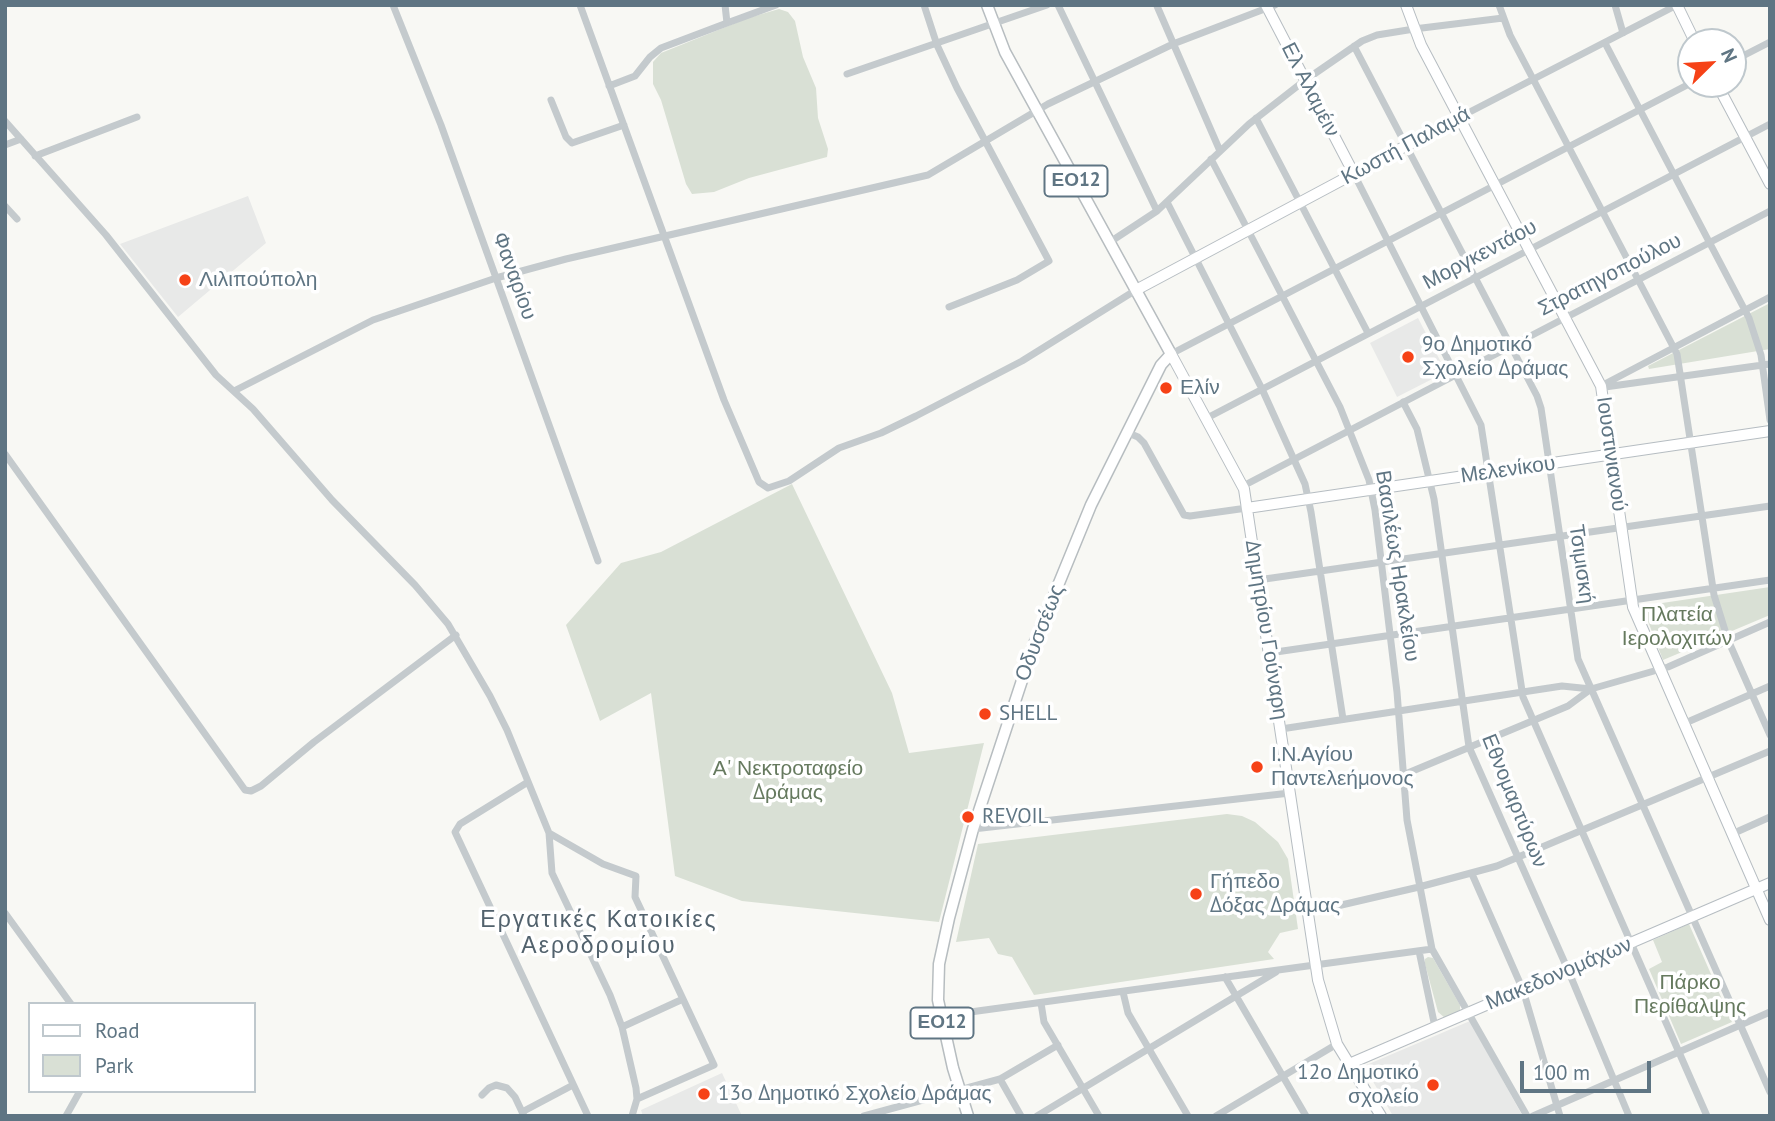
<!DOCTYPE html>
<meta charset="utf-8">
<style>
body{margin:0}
#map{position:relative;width:1775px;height:1121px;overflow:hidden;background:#f8f8f4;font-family:"PT Sans",sans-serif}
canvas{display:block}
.frame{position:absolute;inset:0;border:7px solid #5f7583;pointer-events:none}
.legend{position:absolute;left:28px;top:1002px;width:228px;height:91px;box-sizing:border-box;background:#fff;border:2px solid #bfc8cd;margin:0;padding:9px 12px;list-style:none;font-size:21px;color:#5f7583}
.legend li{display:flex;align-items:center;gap:14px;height:35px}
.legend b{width:35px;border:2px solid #bfc8cd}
.north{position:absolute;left:1677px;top:28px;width:70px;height:70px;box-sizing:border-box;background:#fff;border:2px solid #bfc8cd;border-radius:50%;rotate:66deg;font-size:19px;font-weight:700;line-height:28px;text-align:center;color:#5f7583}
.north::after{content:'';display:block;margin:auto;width:24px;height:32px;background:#f64217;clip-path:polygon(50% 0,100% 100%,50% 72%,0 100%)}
.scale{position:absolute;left:1520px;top:1061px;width:131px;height:32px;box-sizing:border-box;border:4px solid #5f7583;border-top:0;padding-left:9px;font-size:21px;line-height:24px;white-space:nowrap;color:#5f7583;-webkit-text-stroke:5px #fff;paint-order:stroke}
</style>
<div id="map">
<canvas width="1775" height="1121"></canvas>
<div class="frame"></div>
<ul class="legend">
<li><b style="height:9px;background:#fff"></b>Road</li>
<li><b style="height:19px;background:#d9e0d5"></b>Park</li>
</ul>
<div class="north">N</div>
<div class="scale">100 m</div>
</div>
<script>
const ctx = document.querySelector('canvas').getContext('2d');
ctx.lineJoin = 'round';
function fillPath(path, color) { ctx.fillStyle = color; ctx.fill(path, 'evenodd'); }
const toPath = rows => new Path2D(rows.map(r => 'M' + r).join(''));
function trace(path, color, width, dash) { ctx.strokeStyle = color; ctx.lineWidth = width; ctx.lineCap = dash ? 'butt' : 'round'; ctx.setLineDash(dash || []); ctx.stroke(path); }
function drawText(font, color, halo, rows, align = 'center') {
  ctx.font = font + ' "PT Sans",sans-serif'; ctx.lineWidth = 7; ctx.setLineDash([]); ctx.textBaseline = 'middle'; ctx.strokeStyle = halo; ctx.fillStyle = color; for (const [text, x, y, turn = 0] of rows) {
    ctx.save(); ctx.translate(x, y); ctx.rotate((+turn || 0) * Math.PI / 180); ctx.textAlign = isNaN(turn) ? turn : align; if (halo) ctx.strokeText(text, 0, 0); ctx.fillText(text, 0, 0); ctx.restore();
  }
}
const built = toPath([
 [248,196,266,243,178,317,120,244],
 [1418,318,1446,372,1397,397,1370,343],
 [1470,1021,1522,1115,1393,1116,1364,1066],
 [722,1073,742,1116,643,1116,641,1110]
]);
const green = toPath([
 [779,9,788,12,795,21,803,57,816,88,818,118,828,149,827,157,749,178,714,192,692,194,686,184,661,100,653,84,653,62,661,53,748,18],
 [1770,303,1770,349,1649,369,1648,366],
 [792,484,892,693,909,753,984,743,939,922,742,901,675,876,651,693,600,721,566,625,621,563,661,552],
 [1770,587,1770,615,1663,660,1642,606],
 [1227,814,1242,816,1255,822,1278,842,1288,859,1298,929,1280,933,1268,952,1274,959,1034,995,1012,957,998,954,989,938,956,942,978,844],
 [1689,924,1732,1022,1681,1044,1649,969,1662,962,1653,940],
 [1428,957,1433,958,1460,1005,1460,1011,1445,1018,1438,1012,1425,964,1425,959]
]);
const street = toPath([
 [393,5,441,125,598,561],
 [580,5,724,400,759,482,768,488,789,481,839,448,881,433,916,416,1022,361,1136,290],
 [924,5,937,45,957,88,1049,261,1017,280,949,307],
 [1058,5,1157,211],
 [1499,5,1510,35,1677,354,1714,595,1728,640,1770,735],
 [1615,5,1623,33],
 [1157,6,1220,151],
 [727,23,776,5],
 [1605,43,1749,318,1761,355,1770,420],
 [1354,46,1537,396,1541,408,1578,659,1770,1092],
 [1733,61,1770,42],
 [847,74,1047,5],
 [609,86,635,76,650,57,661,48,727,23,725,5],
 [551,100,566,137,572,143,624,125],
 [1460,117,1677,5],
 [1256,118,1368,333],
 [5,121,106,235,216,375,253,409,332,500,415,585,448,624,490,696,507,730,549,833,603,864,636,876,635,897,714,1065,637,1099],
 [5,145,21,139],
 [35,156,137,117],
 [1211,159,1340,407,1369,480,1375,510,1397,692,1407,820,1432,949,1527,1116],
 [1354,174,1481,425,1523,697,1707,1116],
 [1167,202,1262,389,1305,484,1311,512,1343,719],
 [5,206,17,219],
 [1110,242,1157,211,1249,124,1304,81,1362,41,1377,35,1414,29,1503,18],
 [1171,354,1691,83],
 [1601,386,1770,297],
 [1605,387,1770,364],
 [234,391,373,320,496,278,566,259,928,175,1048,104,1094,82,1173,44,1275,5],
 [1403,402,1417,429,1434,499,1469,747,1568,970,1629,1116],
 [1207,418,1770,124],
 [1126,432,1138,437,1144,443,1184,515,1190,516,1247,508],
 [5,454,245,790,251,791,261,786,314,742,456,635],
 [1243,486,1770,211],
 [1258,580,1770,506],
 [1269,653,1770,580],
 [1683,724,1770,686],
 [1281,729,1562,686,1591,689],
 [1403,775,1568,706,1591,689,1668,667,1770,622],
 [528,782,460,824,455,832,588,1116],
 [973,829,1290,793],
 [549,833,552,873,610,995,622,1027,636,1088,637,1099,632,1116],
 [1732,834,1770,817],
 [1472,874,1523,990,1560,1116],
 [5,913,71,1004],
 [1307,913,1419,887,1497,866,1770,751],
 [1419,951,1435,1027],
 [1225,977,1306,1116],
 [1123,992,1128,1013,1188,1116],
 [1041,1003,1044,1022,1099,1116],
 [941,1016,1432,949],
 [622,1027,683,999],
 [1000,1079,1021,1116],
 [482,1095,489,1088,496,1085,507,1088,515,1097,524,1116],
 [522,1112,573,1085],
 [66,1116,80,1091],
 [864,1116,1000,1079,1058,1045],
 [1037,1116,1276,972],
 [1216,1116,1337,1044],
 [1533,1116,1770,1012]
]);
const secondary = toPath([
 [1266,5,1354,174],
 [1406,5,1421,45,1601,386,1633,607,1770,920],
 [1677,5,1695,42],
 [1717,84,1770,184],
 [1136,290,1460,117],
 [1171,354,1244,489,1318,980,1337,1044,1381,1116],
 [1247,508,1770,431],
 [1349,1064,1770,883]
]);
const primary = toPath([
 [968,1116,953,1068,938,1000,939,964,949,918,973,829,1034,644,1091,505,1161,365,1171,354,1005,52,987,5]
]);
const markers = [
 [185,280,7,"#f64217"],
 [1408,357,7,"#f64217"],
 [1166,388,7,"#f64217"],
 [985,714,7,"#f64217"],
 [1257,767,7,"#f64217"],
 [968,817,7,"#f64217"],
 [1196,894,7,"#f64217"],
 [1433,1085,7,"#f64217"],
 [704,1094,7,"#f64217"]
];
const shields = [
 [1076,181,63],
 [942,1023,63]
];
const shieldNames = [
 ["ΕΟ12",1076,181],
 ["ΕΟ12",942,1023]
];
const streetNames = [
 ["Ελ Αλαμέιν",1310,90,63],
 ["Κωστή Παλαμά",1406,146,-28],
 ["Μοργκεντάου",1480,255,-28],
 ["Στρατηγοπούλου",1610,275,-27],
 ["Φαναρίου",514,276,70],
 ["Ιουστινιανού",1611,454,82],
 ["Μελενίκου",1508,470,-8],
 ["Τσιμισκή",1581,564,82],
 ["Βασιλέως Ηρακλείου",1397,566,81],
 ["Δημητρίου Γούναρη",1266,630,81],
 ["Οδυσσέως",1040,633,-69],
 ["Εθνομαρτύρων",1514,801,68],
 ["Μακεδονομάχων",1559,974,-23]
];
const poiNames = [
 ["Λιλιπούπολη",199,280],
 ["9ο Δημοτικό",1422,345],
 ["Σχολείο Δράμας",1422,369],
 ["Ελίν",1180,388],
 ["SHELL",999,714],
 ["Ι.Ν.Αγίου",1271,755],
 ["Παντελεήμονος",1271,779],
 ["REVOIL",982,817],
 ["Γήπεδο",1210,882],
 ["Δόξας Δράμας",1210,906],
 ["12ο Δημοτικό",1419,1073,"right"],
 ["σχολείο",1419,1097,"right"],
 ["13ο Δημοτικό Σχολείο Δράμας",718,1094]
];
const parkNames = [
 ["Πλατεία",1677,615],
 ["Ιερολοχιτών",1677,639],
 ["Α' Νεκτροταφείο",788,769],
 ["Δράμας",788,793],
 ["Πάρκο",1690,983],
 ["Περίθαλψης",1690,1007]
];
const neighbourhoodNames = [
 ["Εργατικές Κατοικίες",599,920],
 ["Αεροδρομίου",599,946]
];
fillPath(built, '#e8e9e8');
fillPath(green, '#d9e0d5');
trace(secondary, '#b6bdc2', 12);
trace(primary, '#b7bdc0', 13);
trace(street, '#c4cacd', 7);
trace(secondary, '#fff', 10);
trace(primary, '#fff', 10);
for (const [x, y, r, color] of markers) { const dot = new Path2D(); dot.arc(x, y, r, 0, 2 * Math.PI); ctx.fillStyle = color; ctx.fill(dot); trace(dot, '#fff', 2.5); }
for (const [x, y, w] of shields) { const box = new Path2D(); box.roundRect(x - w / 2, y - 15.5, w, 31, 5); ctx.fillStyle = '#fff'; ctx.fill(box); trace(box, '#5f7583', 2); }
drawText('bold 19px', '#5f7583', null, shieldNames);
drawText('21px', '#5f7583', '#fff', streetNames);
drawText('21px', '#5f7583', '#fff', poiNames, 'left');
drawText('21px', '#667a5f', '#fff', parkNames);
ctx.letterSpacing = '2px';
drawText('23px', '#52626d', '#fff', neighbourhoodNames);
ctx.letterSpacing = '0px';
</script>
